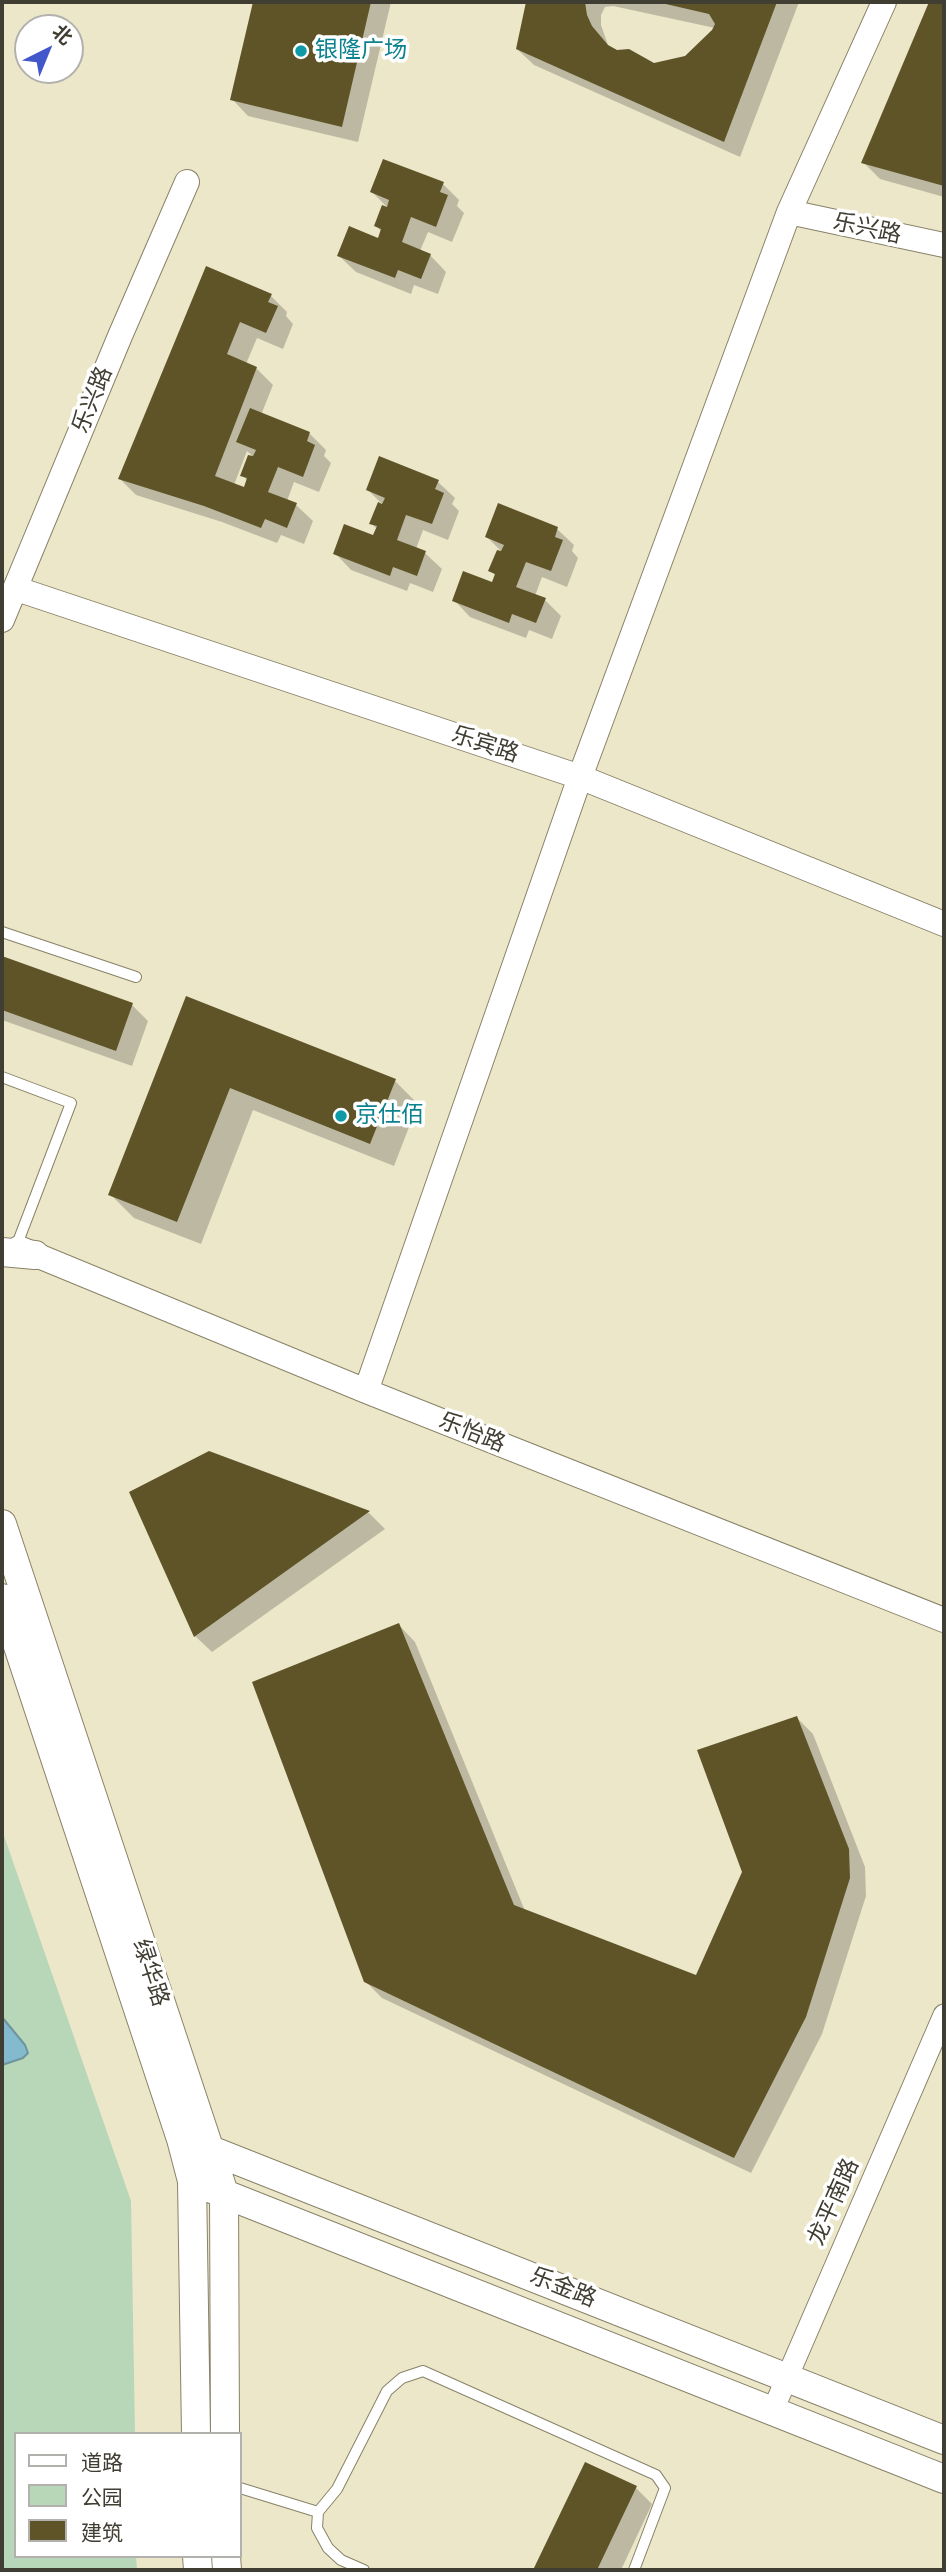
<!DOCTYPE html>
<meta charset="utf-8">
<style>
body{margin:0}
#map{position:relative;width:946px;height:2572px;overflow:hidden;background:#ede7ca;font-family:"Libre Baskerville","Noto Sans SC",serif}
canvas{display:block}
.frame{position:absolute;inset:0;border:4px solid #403d32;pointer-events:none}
.legend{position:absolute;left:14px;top:2432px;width:228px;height:126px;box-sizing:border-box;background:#fff;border:2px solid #b3b1ad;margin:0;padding:9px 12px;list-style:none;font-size:21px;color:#403d32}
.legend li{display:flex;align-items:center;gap:14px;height:35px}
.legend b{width:35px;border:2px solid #b3b1ad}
.north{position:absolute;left:14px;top:14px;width:70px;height:70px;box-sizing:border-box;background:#fff;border:2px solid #b3b1ad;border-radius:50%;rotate:43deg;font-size:19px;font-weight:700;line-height:28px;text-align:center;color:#403d32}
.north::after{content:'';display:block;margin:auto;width:24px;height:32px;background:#4257ca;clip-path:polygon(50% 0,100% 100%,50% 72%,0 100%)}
</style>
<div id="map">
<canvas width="946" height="2572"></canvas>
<div class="frame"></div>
<ul class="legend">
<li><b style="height:9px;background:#fff"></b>道路</li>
<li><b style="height:19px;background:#b7d7b8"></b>公园</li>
<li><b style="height:19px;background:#5e5428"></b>建筑</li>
</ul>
<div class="north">北</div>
</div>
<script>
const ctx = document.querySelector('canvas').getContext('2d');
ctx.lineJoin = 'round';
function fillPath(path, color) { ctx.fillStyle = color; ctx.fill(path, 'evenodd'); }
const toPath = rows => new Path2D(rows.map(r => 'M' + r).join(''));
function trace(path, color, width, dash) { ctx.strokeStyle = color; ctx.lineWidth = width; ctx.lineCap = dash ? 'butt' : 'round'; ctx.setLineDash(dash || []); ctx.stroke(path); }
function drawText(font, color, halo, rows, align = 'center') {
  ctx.font = font + ' "Libre Baskerville","Noto Sans SC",serif'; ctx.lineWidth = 7; ctx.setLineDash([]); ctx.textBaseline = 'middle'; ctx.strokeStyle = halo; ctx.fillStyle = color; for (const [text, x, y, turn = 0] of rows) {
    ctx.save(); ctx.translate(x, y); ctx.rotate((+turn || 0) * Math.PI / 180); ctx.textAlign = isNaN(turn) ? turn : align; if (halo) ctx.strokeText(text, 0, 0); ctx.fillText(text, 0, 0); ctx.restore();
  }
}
const green = toPath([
 [2,1830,131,2201,135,2434,16,2434,16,2556,136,2556,137,2570,2,2570]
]);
const water = toPath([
 [2,2017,25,2045,28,2053,23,2058,2,2065,2,2017]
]);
const shadow = toPath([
 [255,2,391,2,358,142,248,116,232,99],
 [528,2,799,2,740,157,534,65,517,49],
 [613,6,715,28,686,58,653,64,616,52,608,45,601,25,601,15,605,7],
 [931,2,944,2,944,197,880,179,863,162],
 [443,184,459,200,457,206,464,213,452,242,428,232,420,251,430,255,446,272,438,294,414,285,411,294,356,272,339,256,379,240,382,232,376,226,390,210,372,192],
 [207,268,271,296,287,312,286,316,293,324,283,349,257,338,246,364,256,368,273,385,261,415,309,433,326,450,324,456,331,463,319,492,294,482,287,501,296,505,313,521,304,544,281,535,277,543,222,522,136,495,120,479],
 [247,451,256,459,242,475,248,481,245,489,234,485],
 [438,482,455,498,452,504,459,511,448,540,423,530,416,549,425,553,442,569,433,592,410,583,407,591,351,570,335,553,374,537,377,529,371,523,386,508,368,490],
 [557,529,574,545,572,551,578,558,567,587,542,577,535,596,545,600,561,616,552,639,529,630,526,638,470,617,454,600,493,585,496,576,490,570,505,555,487,537],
 [2,958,132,1005,148,1021,132,1066,2,1020],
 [187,998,395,1081,418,1104,394,1166,253,1110,201,1244,134,1218,110,1194],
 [209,1452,369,1513,385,1529,212,1652,195,1636,132,1493],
 [399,1625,415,1642,525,1911,696,1977,744,1872,797,1718,813,1734,865,1867,866,1896,822,2034,751,2173,382,1998,365,1981],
 [586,2464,636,2488,652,2504,621,2570,535,2570]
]);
const building = toPath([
 [253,2,371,2,342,127,230,100],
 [526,2,585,2,587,15,592,26,608,45,617,50,629,49,654,63,685,56,712,30,715,24,709,14,657,2,777,2,724,142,516,49],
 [929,2,944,2,944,186,861,163],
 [383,159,444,182,440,192,448,195,436,227,411,217,402,242,431,254,421,279,398,270,395,278,337,256,349,226,378,238,381,229,374,226,382,205,387,207,389,200,370,192],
 [206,266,272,294,268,302,278,306,266,333,240,322,227,354,257,367,215,476,244,487,247,478,240,476,248,455,253,456,256,450,236,442,250,408,310,432,307,441,315,445,303,477,278,467,268,492,297,503,287,528,265,519,261,528,204,506,118,479],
 [379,456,439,480,435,489,444,493,432,524,406,515,397,540,426,551,417,576,393,567,390,576,333,554,344,524,373,535,377,526,369,524,378,502,382,504,385,498,366,490],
 [498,503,558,527,555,537,563,540,551,571,526,562,516,587,546,598,536,623,512,614,509,623,452,601,463,571,492,582,495,574,488,571,497,550,501,551,504,545,485,537],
 [2,956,133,1003,116,1051,2,1010],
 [186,996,396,1079,370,1144,230,1088,177,1222,108,1195],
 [209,1451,370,1511,194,1637,129,1492],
 [399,1623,514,1905,696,1975,742,1872,697,1750,797,1716,849,1849,850,1878,806,2017,734,2158,364,1982,252,1682],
 [585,2462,637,2486,597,2570,533,2570]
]);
const service = toPath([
 [2,932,136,977],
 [2,1077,71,1103,16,1247],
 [240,2488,318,2512],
 [364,2570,341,2560,328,2548,317,2528,318,2512,337,2489,387,2391,402,2378,423,2371,656,2475,665,2488,634,2570]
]);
const minor = toPath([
 [773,2410,944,2015]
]);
const tertiary = toPath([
 [789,212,944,245],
 [17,589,580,777,944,924],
 [2,620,120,336,187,182],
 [19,1248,366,1391,944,1620],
 [366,1391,580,777,789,212,884,2]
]);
const secondary = toPath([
 [2,1252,35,1255],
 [2,1524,224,2193,225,2434],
 [2,1598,181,2139,192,2181,196,2434],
 [198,2145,944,2440],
 [207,2187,944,2479],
 [197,2556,198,2570],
 [226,2556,227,2570]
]);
const markers = [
 [301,51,7,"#0f9aa8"],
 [341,1116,7,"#0f9aa8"]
];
const cultureNames = [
 ["银隆广场",315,51],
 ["京仕佰",355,1116]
];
const streetNames = [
 ["乐兴路",867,229,12],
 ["乐兴路",93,400,-68],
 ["乐宾路",485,745,18],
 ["乐怡路",472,1433,22],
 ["绿华路",150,1973,72],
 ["龙平南路",834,2202,-66],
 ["乐金路",563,2288,22]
];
fillPath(green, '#b7d7b8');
fillPath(water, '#83bace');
trace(water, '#6f949f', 2);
fillPath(shadow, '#0003');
fillPath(building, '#5e5428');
trace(service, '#888268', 12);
trace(minor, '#888268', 23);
trace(tertiary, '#888268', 26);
trace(secondary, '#888268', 30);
trace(service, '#fff', 10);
trace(minor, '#fff', 21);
trace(tertiary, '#fff', 24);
trace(secondary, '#fff', 28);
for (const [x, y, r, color] of markers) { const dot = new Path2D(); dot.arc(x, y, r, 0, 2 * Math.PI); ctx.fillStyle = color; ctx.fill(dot); trace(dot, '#fff', 2.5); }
drawText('23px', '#0d838f', '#fff', cultureNames, 'left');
drawText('23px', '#403d32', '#fff', streetNames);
</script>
